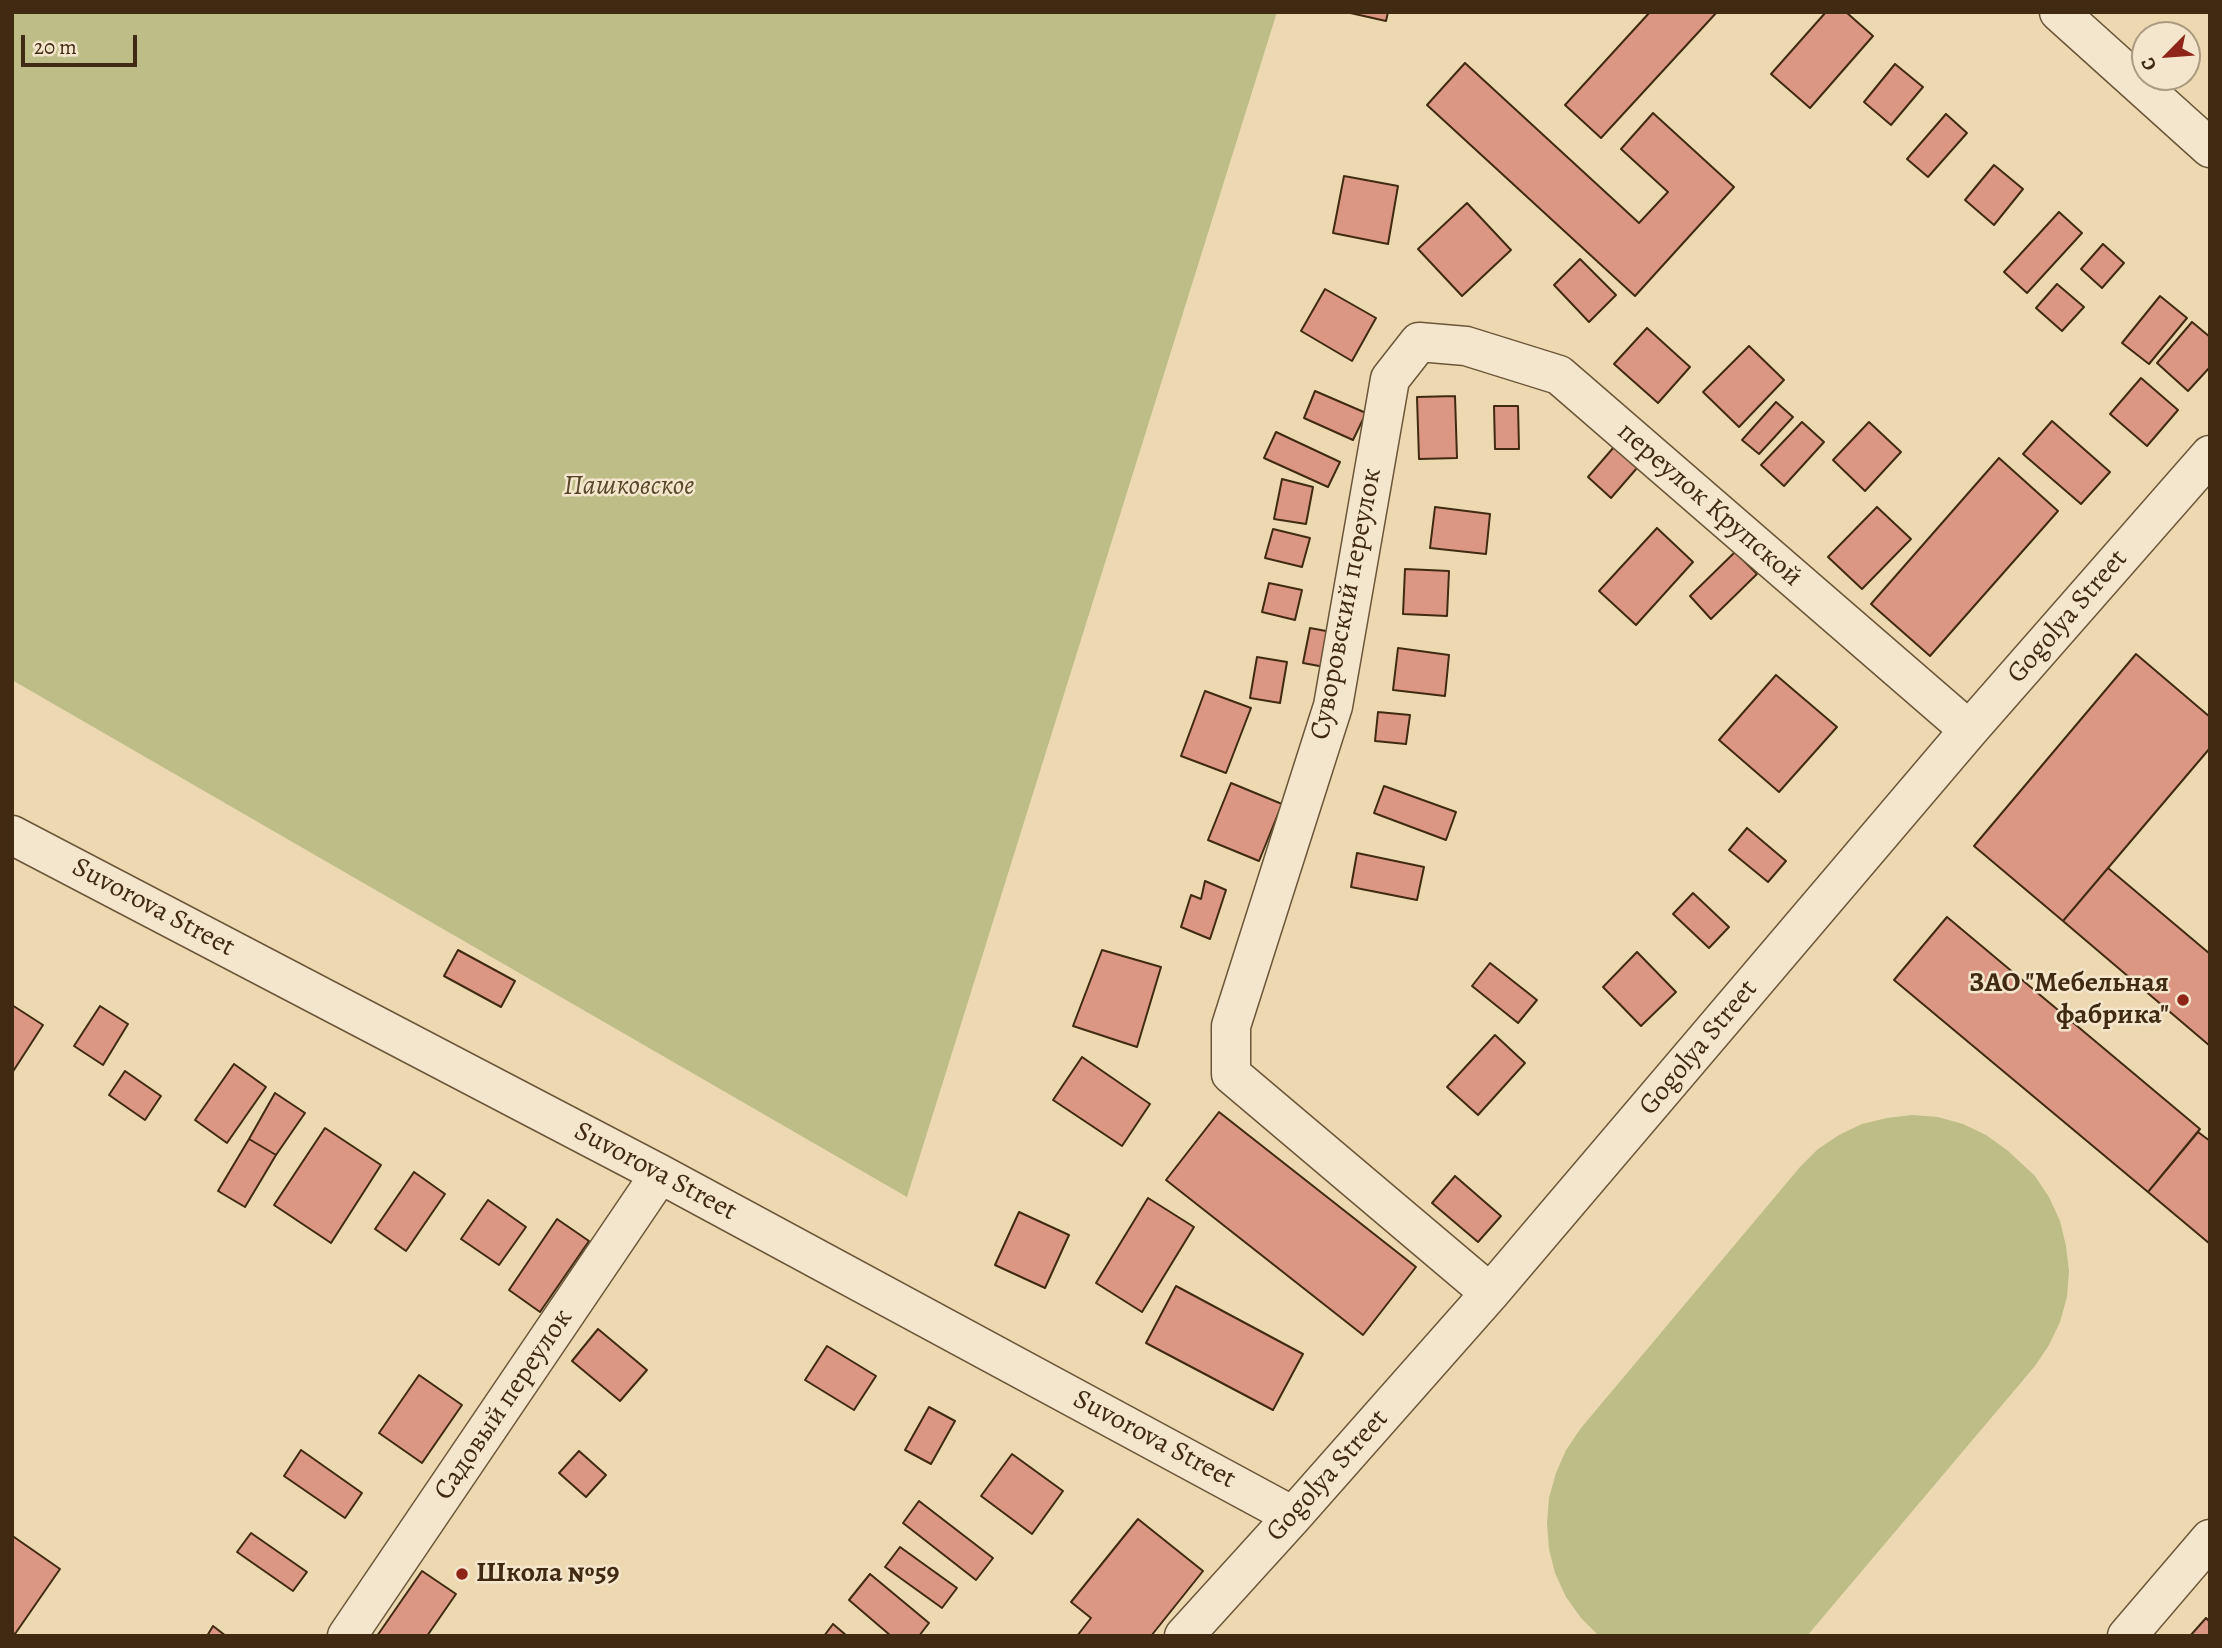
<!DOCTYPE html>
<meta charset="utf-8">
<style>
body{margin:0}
#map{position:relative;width:2222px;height:1648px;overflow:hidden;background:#ecd9b1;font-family:Alegreya,serif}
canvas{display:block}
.frame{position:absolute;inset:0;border:14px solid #402a11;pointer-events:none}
.north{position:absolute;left:2131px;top:21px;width:70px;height:70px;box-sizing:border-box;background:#f3e6cc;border:2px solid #ab9b81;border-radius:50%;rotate:245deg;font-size:19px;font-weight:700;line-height:28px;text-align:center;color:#402a11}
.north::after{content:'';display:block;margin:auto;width:24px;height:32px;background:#8f2418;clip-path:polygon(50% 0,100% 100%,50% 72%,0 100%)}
.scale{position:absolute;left:21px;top:35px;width:116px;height:32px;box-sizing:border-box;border:4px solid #402a11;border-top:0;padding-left:9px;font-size:21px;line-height:24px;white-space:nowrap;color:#402a11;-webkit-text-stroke:5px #f3e6cc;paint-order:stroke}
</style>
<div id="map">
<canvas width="2222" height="1648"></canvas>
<div class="frame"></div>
<div class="north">С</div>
<div class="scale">20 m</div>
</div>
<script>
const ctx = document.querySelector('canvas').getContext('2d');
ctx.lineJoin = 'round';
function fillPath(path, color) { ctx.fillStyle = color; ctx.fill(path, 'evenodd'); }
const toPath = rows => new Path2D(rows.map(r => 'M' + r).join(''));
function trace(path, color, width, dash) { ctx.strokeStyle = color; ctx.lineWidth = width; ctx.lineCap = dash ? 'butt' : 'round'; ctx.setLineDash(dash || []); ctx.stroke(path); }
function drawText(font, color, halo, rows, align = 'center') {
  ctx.font = font + ' Alegreya,serif'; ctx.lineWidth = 5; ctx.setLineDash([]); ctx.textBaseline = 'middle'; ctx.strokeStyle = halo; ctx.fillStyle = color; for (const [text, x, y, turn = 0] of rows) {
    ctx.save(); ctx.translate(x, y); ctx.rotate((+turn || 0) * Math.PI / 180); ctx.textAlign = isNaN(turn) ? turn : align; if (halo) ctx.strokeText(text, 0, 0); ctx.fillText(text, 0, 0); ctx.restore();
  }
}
const green = toPath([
 [12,12,1277,12,907,1197,12,680],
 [1912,1115,1938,1117,1963,1124,1986,1135,2007,1150,2035,1176,2049,1197,2060,1221,2066,1246,2069,1271,2067,1297,2060,1322,2049,1345,2035,1366,1807,1636,1599,1636,1581,1618,1566,1597,1555,1573,1549,1549,1547,1523,1549,1498,1556,1473,1566,1450,1581,1428,1800,1167,1818,1149,1839,1135,1862,1124,1887,1118]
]);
const building = toPath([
 [1346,12,1388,12,1386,21,1346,12],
 [1650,12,1717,12,1601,138,1565,105,1650,12],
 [1826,12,1846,12,1873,36,1810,108,1771,74,1826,12],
 [1465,63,1639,223,1668,192,1621,149,1653,113,1734,187,1635,296,1427,105,1465,63],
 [1895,64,1923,87,1891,125,1864,102,1895,64],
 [1946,114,1967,133,1928,177,1907,159,1946,114],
 [1994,165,2023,189,1994,225,1965,200,1994,165],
 [1344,176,1398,186,1388,244,1333,233,1344,176],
 [1467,203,1511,250,1462,296,1418,249,1467,203],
 [2059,212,2082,233,2027,293,2004,272,2059,212],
 [2103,244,2124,263,2102,288,2081,269,2103,244],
 [1580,259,1616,295,1589,322,1554,285,1580,259],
 [2057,284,2084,307,2062,331,2036,308,2057,284],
 [1325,289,1376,318,1352,361,1301,331,1325,289],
 [2160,296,2187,318,2149,364,2122,343,2160,296],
 [2192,322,2210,337,2210,367,2188,391,2157,363,2192,322],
 [1647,328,1690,367,1658,403,1614,364,1647,328],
 [1749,346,1784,380,1739,427,1703,392,1749,346],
 [2141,378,2178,410,2147,446,2110,414,2141,378],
 [1315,391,1366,413,1353,440,1304,418,1315,391],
 [1455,396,1457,458,1419,459,1417,397,1455,396],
 [1776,402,1793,417,1759,454,1742,440,1776,402],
 [1494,406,1518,406,1519,449,1495,449,1494,406],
 [2052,421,2110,472,2081,504,2023,454,2052,421],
 [1802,422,1824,442,1784,486,1761,465,1802,422],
 [1869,422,1901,452,1865,491,1833,460,1869,422],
 [1276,432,1340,462,1328,487,1264,458,1276,432],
 [1614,447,1637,468,1611,498,1588,477,1614,447],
 [1999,458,2058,511,1930,656,1871,604,1999,458],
 [1282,479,1313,487,1306,524,1274,519,1282,479],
 [1435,507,1490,514,1486,554,1430,548,1435,507],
 [1877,507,1911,539,1862,589,1828,557,1877,507],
 [1657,528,1693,562,1636,625,1599,591,1657,528],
 [1273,529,1310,538,1302,567,1265,558,1273,529],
 [1735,552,1757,574,1711,619,1690,596,1735,552],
 [1405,569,1449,571,1447,616,1403,614,1405,569],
 [1269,583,1302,590,1295,620,1262,612,1269,583],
 [1310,628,1337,633,1330,668,1303,663,1310,628],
 [1398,648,1449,655,1445,696,1393,690,1398,648],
 [2136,654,2210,717,2210,748,2063,921,1974,846,2136,654],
 [1257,657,1287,662,1280,703,1250,698,1257,657],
 [1776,675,1837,727,1779,792,1719,740,1776,675],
 [1205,691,1251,708,1226,773,1181,756,1205,691],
 [1378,712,1410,715,1406,744,1375,741,1378,712],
 [1231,783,1282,804,1259,861,1208,840,1231,783],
 [1384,786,1456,812,1446,840,1374,813,1384,786],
 [1747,828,1786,861,1768,882,1729,850,1747,828],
 [1357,853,1424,867,1417,900,1351,887,1357,853],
 [2108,868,2210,954,2210,1046,2063,921,2108,868],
 [1205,881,1226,890,1210,939,1181,927,1191,895,1201,899,1205,881],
 [1693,893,1729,927,1709,948,1673,914,1693,893],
 [1947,917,2200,1129,2148,1192,1894,980,1947,917],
 [458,950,515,981,501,1007,444,976,458,950],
 [1102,950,1161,967,1137,1047,1073,1026,1102,950],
 [1637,952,1676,992,1641,1026,1603,987,1637,952],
 [1490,963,1537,1000,1518,1023,1472,986,1490,963],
 [12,1005,43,1025,12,1073,12,1005],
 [100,1006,128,1024,103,1065,74,1046,100,1006],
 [1495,1035,1525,1063,1478,1115,1447,1087,1495,1035],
 [1082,1057,1150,1104,1122,1146,1053,1100,1082,1057],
 [234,1064,266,1087,227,1143,195,1120,234,1064],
 [125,1071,161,1096,145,1120,109,1095,125,1071],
 [275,1093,305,1113,276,1155,249,1139,275,1093],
 [1219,1112,1416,1267,1363,1335,1166,1180,1219,1112],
 [325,1128,381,1165,331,1243,274,1205,325,1128],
 [2198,1132,2210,1141,2210,1244,2148,1192,2198,1132],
 [249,1139,276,1155,245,1207,218,1191,249,1139],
 [414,1172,445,1194,406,1251,375,1229,414,1172],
 [1455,1176,1501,1216,1478,1242,1432,1203,1455,1176],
 [1148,1198,1194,1227,1142,1312,1096,1283,1148,1198],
 [488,1200,526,1227,499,1265,461,1239,488,1200],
 [1019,1212,1069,1235,1045,1288,995,1265,1019,1212],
 [557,1219,589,1241,540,1312,509,1290,557,1219],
 [1176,1286,1303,1354,1273,1410,1146,1343,1176,1286],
 [598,1329,647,1370,620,1401,572,1361,598,1329],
 [827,1346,876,1376,854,1410,805,1380,827,1346],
 [419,1375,462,1405,422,1463,379,1433,419,1375],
 [929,1407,955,1421,931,1464,905,1450,929,1407],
 [301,1450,362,1493,345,1518,284,1476,301,1450],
 [579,1451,606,1475,586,1497,559,1473,579,1451],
 [1012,1454,1063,1491,1032,1534,981,1496,1012,1454],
 [919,1501,993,1558,976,1580,903,1523,919,1501],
 [1138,1519,1203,1571,1151,1636,1077,1636,1091,1618,1071,1602,1138,1519],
 [251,1533,307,1572,293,1591,237,1552,251,1533],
 [14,1537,60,1569,15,1634,12,1632,12,1540,14,1537],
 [900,1547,957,1588,942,1608,885,1567,900,1547],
 [422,1571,456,1594,427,1636,377,1636,422,1571],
 [870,1574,929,1623,919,1636,891,1636,849,1600,870,1574],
 [2206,1618,2210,1622,2210,1636,2190,1636,2206,1618],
 [833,1624,847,1636,824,1636,833,1624],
 [213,1626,226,1636,207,1636,213,1626]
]);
const minor = toPath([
 [2059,12,2210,148],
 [12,835,660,1174,1293,1516],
 [1490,1293,1231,1074,1231,1026,1333,706,1390,379,1419,342,1466,346,1559,375,1969,730],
 [347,1636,660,1174],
 [1184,1636,1293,1516,1490,1293,1969,730,2210,455],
 [2127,1636,2210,1539]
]);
const markers = [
 [2183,1000,7,"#8f2418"],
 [462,1574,7,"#8f2418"]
];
const parkNames = [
 ["Пашковское",629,487]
];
const streetNames = [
 ["переулок Крупской",1709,505,41],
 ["Суворовский переулок",1347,604,-79],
 ["Gogolya Street",2068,617,-49],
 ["Suvorova Street",153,908,28],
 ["Gogolya Street",1699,1048,-50],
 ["Suvorova Street",655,1172,28],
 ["Садовый переулок",504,1405,-56],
 ["Suvorova Street",1154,1440,28],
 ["Gogolya Street",1328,1476,-48]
];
const poiNames = [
 ["ЗАО \"Мебельная",2169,984],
 ["фабрика\"",2169,1016],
 ["Школа №59",476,1574,"left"]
];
fillPath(green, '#bebd87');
fillPath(building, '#dc9784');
trace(building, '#402a11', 2);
trace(minor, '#6b5639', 41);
trace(minor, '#f3e6cc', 38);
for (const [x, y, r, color] of markers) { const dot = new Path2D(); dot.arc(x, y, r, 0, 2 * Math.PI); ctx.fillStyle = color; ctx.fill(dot); trace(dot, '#f3e6cc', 2.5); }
drawText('italic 28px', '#594729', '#f3e6cc', parkNames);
drawText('28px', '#402a11', '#f3e6cc', streetNames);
drawText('bold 28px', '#402a11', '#f3e6cc', poiNames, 'right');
</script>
